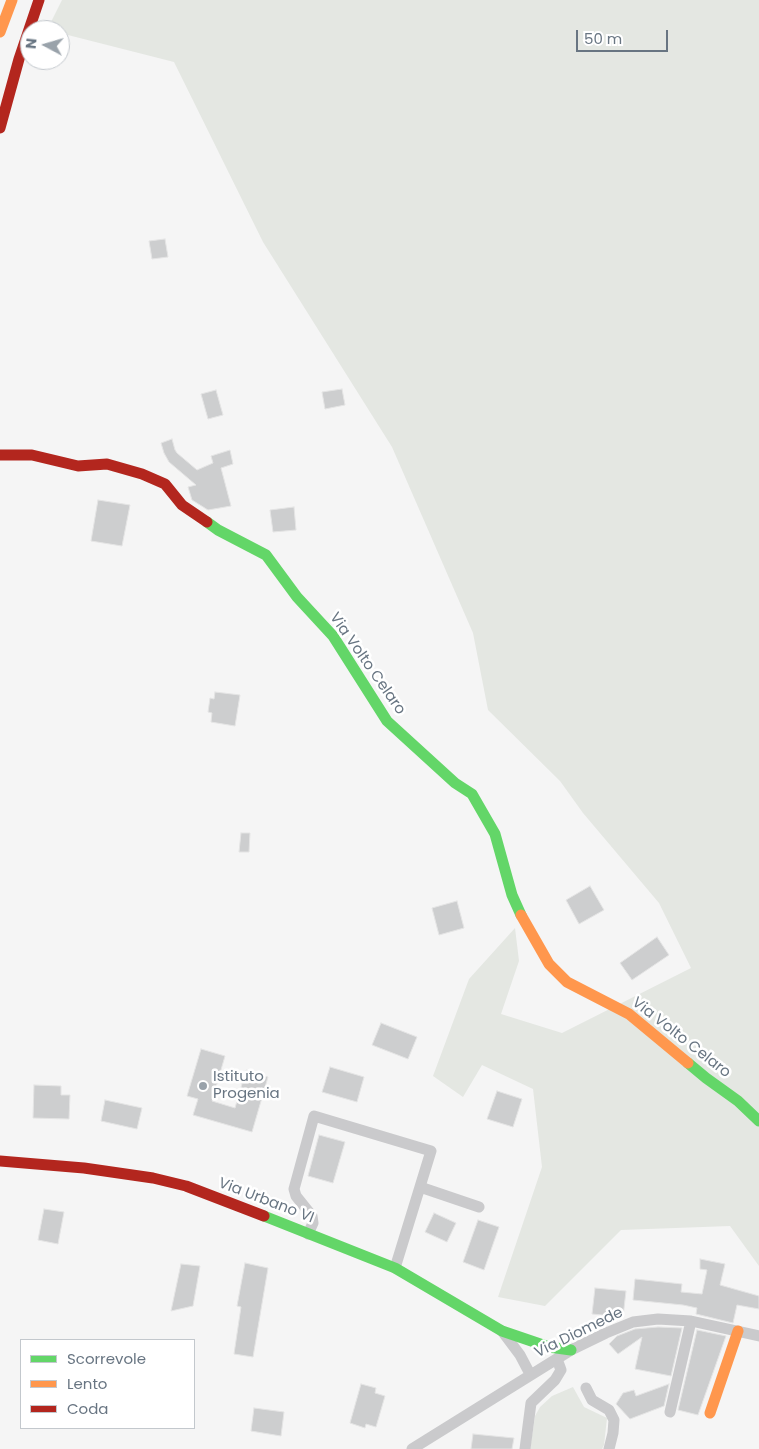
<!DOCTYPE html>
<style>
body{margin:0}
#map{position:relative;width:759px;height:1449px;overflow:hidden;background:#f5f5f5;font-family:Poppins,sans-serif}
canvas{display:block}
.legend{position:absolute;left:20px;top:1339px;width:175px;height:90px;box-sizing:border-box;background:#fff;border:1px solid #c3c8cd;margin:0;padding:6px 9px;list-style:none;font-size:15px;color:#687582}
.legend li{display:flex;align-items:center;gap:10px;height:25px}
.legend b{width:25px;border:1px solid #c3c8cd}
.north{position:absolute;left:20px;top:20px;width:50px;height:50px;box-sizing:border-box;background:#fff;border:1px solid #c3c8cd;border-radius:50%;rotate:276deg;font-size:14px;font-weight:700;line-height:20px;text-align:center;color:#687582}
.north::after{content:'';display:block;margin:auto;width:18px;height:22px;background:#99a2aa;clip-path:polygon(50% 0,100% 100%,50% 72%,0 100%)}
.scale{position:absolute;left:576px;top:30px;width:92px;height:22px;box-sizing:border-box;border:2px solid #687582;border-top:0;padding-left:6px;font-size:15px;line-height:18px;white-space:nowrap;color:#687582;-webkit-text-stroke:4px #fff;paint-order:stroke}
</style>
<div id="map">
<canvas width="759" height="1449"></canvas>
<ul class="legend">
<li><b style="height:6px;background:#63d668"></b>Scorrevole</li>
<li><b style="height:6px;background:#ff974d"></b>Lento</li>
<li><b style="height:6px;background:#b3261e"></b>Coda</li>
</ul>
<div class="north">N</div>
<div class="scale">50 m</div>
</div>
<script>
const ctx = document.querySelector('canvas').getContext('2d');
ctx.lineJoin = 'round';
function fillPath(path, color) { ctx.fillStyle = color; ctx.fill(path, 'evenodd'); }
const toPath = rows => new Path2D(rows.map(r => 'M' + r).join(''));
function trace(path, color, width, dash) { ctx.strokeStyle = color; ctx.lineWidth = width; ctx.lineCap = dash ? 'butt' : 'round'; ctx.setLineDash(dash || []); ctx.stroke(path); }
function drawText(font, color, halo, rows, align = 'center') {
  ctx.font = font + ' Poppins,sans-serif'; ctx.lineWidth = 5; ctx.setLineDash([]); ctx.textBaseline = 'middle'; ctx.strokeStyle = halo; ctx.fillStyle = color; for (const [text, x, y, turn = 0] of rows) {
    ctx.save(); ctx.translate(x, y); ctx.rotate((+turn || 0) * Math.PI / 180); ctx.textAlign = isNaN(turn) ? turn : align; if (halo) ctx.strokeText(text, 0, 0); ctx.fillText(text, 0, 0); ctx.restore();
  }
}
const green = toPath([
 [62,0,759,0,759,1266,730,1226,621,1230,545,1306,498,1297,542,1167,533,1089,482,1065,463,1097,433,1076,469,979,515,928,519,961,501,1014,562,1033,691,968,659,903,583,813,560,781,488,710,473,633,392,447,263,242,174,62,60,33,60,30,47,30],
 [573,1387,584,1407,607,1418,604,1445,602,1449,530,1449,535,1416,540,1407,552,1396]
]);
const building = toPath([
 [165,239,168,257,152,259,149,241,165,239],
 [342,389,345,405,325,409,322,392,342,389],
 [216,390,223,415,208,419,201,394,216,390],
 [172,439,175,450,177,453,197,470,213,463,211,456,230,450,233,464,221,468,231,506,208,510,192,500,188,487,196,485,169,462,164,453,161,443,172,439],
 [98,500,130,505,122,546,91,541,98,500],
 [294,507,296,530,273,532,270,510,294,507],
 [215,692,240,695,235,726,211,722,212,713,208,712,210,698,214,699,215,692],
 [241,833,250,833,249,852,239,852,241,833],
 [590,886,604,910,579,924,566,900,590,886],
 [457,901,464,928,439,935,432,908,457,901],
 [657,937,669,955,632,980,620,963,657,937],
 [381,1023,417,1037,408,1059,372,1045,381,1023],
 [201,1049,225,1056,212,1101,235,1108,246,1070,268,1077,252,1132,193,1115,198,1099,187,1096,201,1049],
 [330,1067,364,1077,357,1102,322,1092,330,1067],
 [34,1085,61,1086,61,1095,70,1095,69,1119,33,1118,34,1085],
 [497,1091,522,1099,513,1127,487,1119,497,1091],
 [105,1100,142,1108,137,1129,101,1121,105,1100],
 [319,1135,345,1142,333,1183,308,1176,319,1135],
 [44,1209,64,1212,58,1244,38,1240,44,1209],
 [434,1213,456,1223,447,1242,425,1232,434,1213],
 [478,1220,499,1227,484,1270,463,1262,478,1220],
 [700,1259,725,1264,720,1285,759,1296,759,1309,737,1305,733,1323,696,1314,697,1308,683,1305,633,1300,635,1279,682,1284,681,1292,702,1294,707,1270,700,1269,700,1259],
 [245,1263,268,1268,253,1357,234,1354,241,1307,237,1306,245,1263],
 [181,1264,200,1266,193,1306,171,1311,181,1264],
 [595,1288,626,1291,623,1317,592,1314,595,1288],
 [658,1327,682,1328,671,1376,635,1369,642,1337,618,1354,609,1344,617,1336,635,1329,658,1327],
 [697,1330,726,1336,698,1415,678,1410,697,1330],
 [361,1384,376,1388,375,1393,385,1396,376,1427,366,1424,365,1428,350,1423,361,1384],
 [669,1384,664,1406,630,1419,616,1404,623,1393,634,1390,636,1396,669,1384],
 [254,1408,284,1412,281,1436,251,1431,254,1408],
 [473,1434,514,1438,512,1449,471,1449,473,1434]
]);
const street = toPath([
 [420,1187,479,1207],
 [308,1234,313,1223,312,1216,296,1196,294,1189,314,1116,431,1151,395,1268],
 [502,1331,520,1355,530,1374],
 [586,1388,592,1400,609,1410,614,1420,613,1433,609,1449],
 [670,1412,691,1321],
 [412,1449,571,1350,606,1333,633,1322,658,1319,691,1321,759,1336],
 [525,1449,531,1403,555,1380,561,1370,557,1359]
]);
const fast = toPath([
 [207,522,218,530,266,555,297,597,333,636,387,721,455,783,472,794,495,834,512,895,521,915],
 [688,1063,706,1078,738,1101,759,1121],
 [264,1216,395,1268,502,1331,549,1347,571,1350]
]);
const slow = toPath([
 [0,32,12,0],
 [521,915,549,964,567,982,629,1014,688,1063],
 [710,1413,738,1331]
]);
const jam = toPath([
 [0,128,19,59,39,0],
 [0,455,32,455,78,466,107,464,142,474,165,484,182,505,207,522],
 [0,1161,84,1168,153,1178,186,1186,264,1216]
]);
const markers = [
 [203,1086,5,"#99a2aa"]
];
const streetNames = [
 ["Via Volto Celaro",367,664,55],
 ["Via Volto Celaro",681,1038,38],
 ["Via Urbano VI",266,1201,21],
 ["Via Diomede",579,1333,-26]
];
const poiNames = [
 ["Istituto",213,1077],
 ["Progenia",213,1094]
];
fillPath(green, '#e4e7e2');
fillPath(building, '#cdcecf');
trace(building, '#e4e4e4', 1);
trace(street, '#cacacc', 11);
trace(fast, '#63d668', 11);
trace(slow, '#ff974d', 11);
trace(jam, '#b3261e', 11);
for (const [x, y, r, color] of markers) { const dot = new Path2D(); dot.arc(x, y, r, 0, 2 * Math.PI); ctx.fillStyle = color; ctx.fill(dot); trace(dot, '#fff', 2); }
drawText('15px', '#687582', '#fff', streetNames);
drawText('15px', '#687582', '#fff', poiNames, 'left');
</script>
